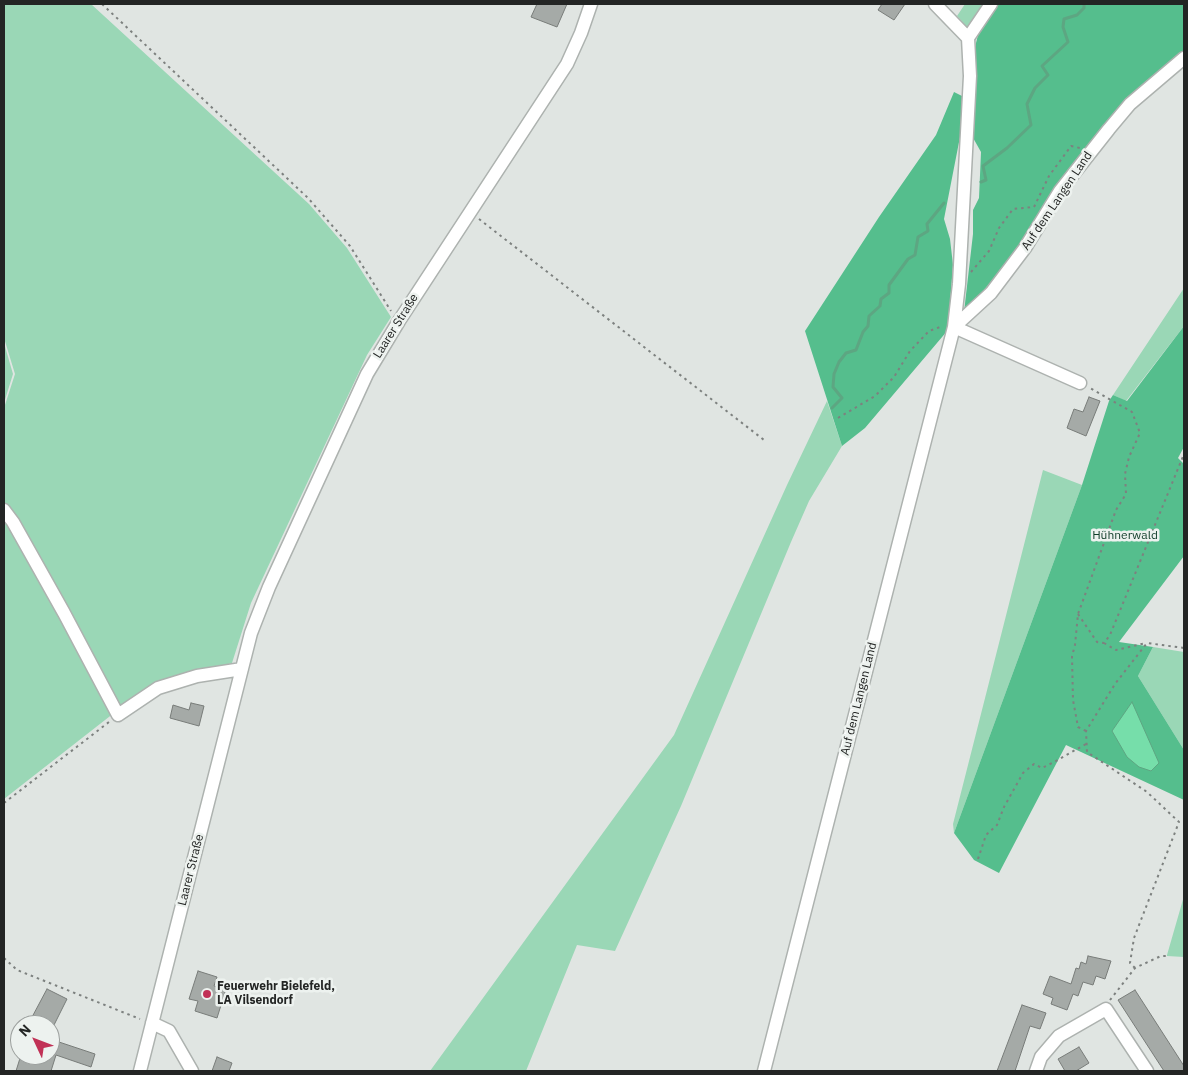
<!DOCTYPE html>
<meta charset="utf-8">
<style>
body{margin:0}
#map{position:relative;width:1188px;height:1075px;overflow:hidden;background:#e0e5e2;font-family:"IBM Plex Sans",sans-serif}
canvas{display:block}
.frame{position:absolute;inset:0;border:5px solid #232524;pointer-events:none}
.north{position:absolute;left:10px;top:1015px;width:50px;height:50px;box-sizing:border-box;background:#edf2ef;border:1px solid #9ca09e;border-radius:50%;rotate:313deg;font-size:14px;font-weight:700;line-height:20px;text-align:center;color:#232524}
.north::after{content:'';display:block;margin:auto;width:18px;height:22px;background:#c13156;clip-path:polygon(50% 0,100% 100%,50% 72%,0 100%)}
</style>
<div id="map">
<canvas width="1188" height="1075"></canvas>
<div class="frame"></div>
<div class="north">N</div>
</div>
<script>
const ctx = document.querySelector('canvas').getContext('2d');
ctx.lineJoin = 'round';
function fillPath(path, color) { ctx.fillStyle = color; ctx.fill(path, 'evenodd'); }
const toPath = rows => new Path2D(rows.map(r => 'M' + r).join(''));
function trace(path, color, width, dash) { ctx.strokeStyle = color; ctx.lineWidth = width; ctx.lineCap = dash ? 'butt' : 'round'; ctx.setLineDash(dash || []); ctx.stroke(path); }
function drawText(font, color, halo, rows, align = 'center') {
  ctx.font = font + ' "IBM Plex Sans",sans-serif'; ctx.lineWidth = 5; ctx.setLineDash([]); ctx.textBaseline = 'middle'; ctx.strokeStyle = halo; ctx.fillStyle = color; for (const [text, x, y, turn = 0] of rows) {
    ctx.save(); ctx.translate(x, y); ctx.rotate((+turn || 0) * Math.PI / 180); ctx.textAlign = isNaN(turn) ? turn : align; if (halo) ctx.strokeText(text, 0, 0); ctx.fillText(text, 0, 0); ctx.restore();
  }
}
const green = toPath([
 [4,4,91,4,309,204,347,248,391,317,367,355,251,603,232,663,195,673,118,709,4,505,4,408,15,374,4,338],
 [965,4,984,4,967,27,957,16],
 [1184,288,1184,326,1126,401,1113,395],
 [4,343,13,374,4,403],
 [827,401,842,446,809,501,791,542,681,806,615,951,577,945,526,1071,430,1071,674,735,787,485],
 [1043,470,1082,485,954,833,953,824],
 [4,519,114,713,4,799],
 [1153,647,1184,652,1184,750,1138,676],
 [1184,896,1184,957,1167,956,1167,955]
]);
const forest = toPath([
 [994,4,1184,4,1184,55,1129,102,1019,251,964,312,973,234,973,210,979,198,981,152,972,136,976,43,981,23],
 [954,92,962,96,960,137,944,219,950,239,953,265,948,330,865,428,842,446,805,331,879,217,936,135],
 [1184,326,1184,447,1178,458,1184,464,1184,556,1119,642,1153,647,1138,676,1184,750,1184,800,1066,745,999,873,974,860,954,833,1082,485,1109,401,1113,395,1127,401]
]);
const water = toPath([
 [1132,702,1159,763,1151,771,1139,767,1127,757,1112,731,1132,702]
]);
const stream = toPath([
 [981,182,986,180,983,166,1007,148,1031,125,1027,104,1035,88,1048,75,1042,66,1068,42,1063,27,1064,19,1077,15,1084,8,1084,4],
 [832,408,842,398,833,387,834,374,839,362,846,353,856,350,863,332,868,326,869,316,880,306,881,299,889,293,889,285,908,259,915,255,918,237,928,231,927,224,944,203]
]);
const building = toPath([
 [537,4,567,4,557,27,531,17,537,4],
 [882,4,905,4,894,20,878,10,882,4],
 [1089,397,1100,401,1086,436,1067,428,1074,409,1083,412,1089,397],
 [191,703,204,706,199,726,170,718,173,705,189,710,191,703],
 [1088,956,1111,961,1105,979,1096,976,1093,985,1083,982,1078,996,1073,994,1067,1010,1051,1004,1053,998,1043,994,1050,976,1071,984,1076,968,1079,969,1081,962,1086,964,1088,956],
 [198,971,217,977,214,986,226,989,217,1018,195,1011,198,1001,189,999,198,971],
 [47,989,67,999,54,1025,42,1025,31,1019,47,989],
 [1135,990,1184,1066,1184,1071,1164,1071,1118,1000,1135,990],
 [1022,1005,1046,1013,1040,1029,1030,1026,1015,1071,997,1071,1022,1005],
 [50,1039,95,1054,91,1067,56,1055,51,1071,16,1071,21,1055,54,1055,50,1054,50,1039],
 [1079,1047,1089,1063,1076,1071,1065,1071,1058,1059,1079,1047],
 [217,1057,232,1063,229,1071,212,1071,217,1057]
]);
const path = toPath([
 [102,4,308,198,350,246,391,311],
 [479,219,764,440],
 [971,272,989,251,999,228,1013,209,1034,207,1049,176,1071,146,1080,148],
 [838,418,875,396,894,377,910,351,929,331,943,326],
 [1078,614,1097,642,1104,643,1110,635,1184,454],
 [1104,643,1116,650,1146,643],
 [1086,731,1078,727,1073,700,1072,656,1075,645,1078,614,1116,510,1126,494,1125,474,1129,457,1140,433,1132,412,1090,388],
 [4,803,109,722],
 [978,859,986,835,997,825,1004,807,1023,773,1034,764,1042,768,1054,762,1086,744],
 [4,958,17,970,140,1019],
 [1135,968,1130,963,1134,938,1179,822,1147,792,1087,752,1086,731,1115,684,1147,643,1184,648],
 [1110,1000,1135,968,1161,956,1167,956]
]);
const minor = toPath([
 [968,38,991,4],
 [954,327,991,293,1025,248,1060,191,1109,129,1130,104,1184,58],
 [954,327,1080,383],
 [4,510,13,522,64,613,118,715,158,688,197,676,242,669],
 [152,1023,169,1031,192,1071],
 [140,1071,251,633,269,587,367,374,399,321,567,64,581,33,591,4],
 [764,1071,954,327,959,284,970,76,968,38,935,4],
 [1036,1071,1041,1057,1059,1036,1106,1009,1147,1071]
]);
const markers = [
 [207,994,5,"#c13156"]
];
const streetNames = [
 ["Auf dem Langen Land",1057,201,-56],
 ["Laarer Straße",396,326,-58],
 ["Auf dem Langen Land",859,699,-76],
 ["Laarer Straße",191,870,-76]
];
const parkNames = [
 ["Hühnerwald",1125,536]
];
const poiNames = [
 ["Feuerwehr Bielefeld,",217,987],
 ["LA Vilsendorf",217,1001]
];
fillPath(green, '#9ad7b6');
fillPath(forest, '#55be8d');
fillPath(water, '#76deaa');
trace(water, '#5da682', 1);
trace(stream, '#5da682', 3);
fillPath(building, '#a5aaa7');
trace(building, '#787c79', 1);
trace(minor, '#adb2af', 15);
trace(path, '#7d817f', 2, [2.5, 4]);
trace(minor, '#fff', 12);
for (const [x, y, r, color] of markers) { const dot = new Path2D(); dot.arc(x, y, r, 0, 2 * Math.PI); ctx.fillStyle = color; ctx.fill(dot); trace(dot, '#edf2ef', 2); }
drawText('12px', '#232524', '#edf2ef', streetNames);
drawText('12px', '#103d29', '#edf2ef', parkNames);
drawText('bold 12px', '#232524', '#edf2ef', poiNames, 'left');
</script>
